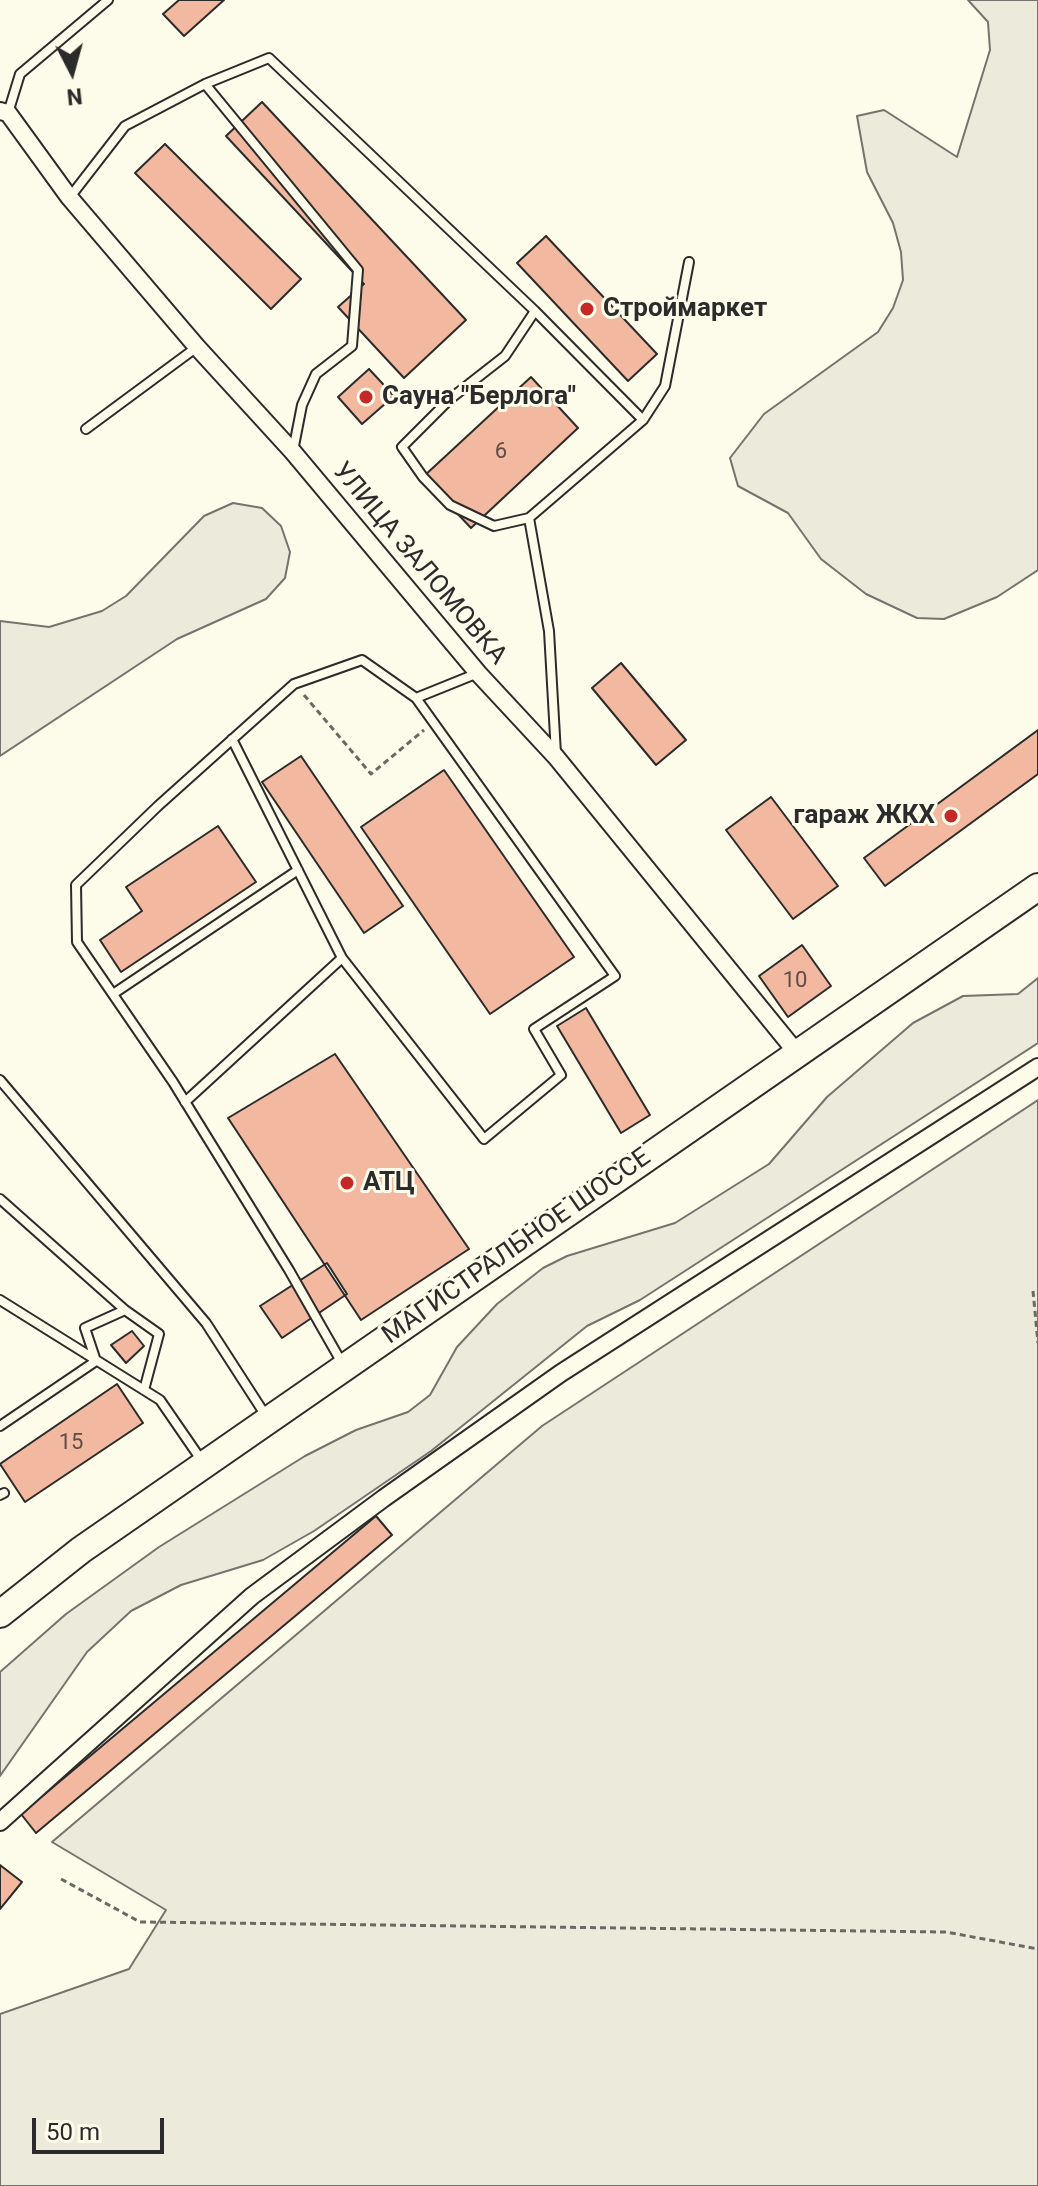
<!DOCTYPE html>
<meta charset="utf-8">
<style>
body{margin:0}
#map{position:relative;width:1038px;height:2186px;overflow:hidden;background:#fdfbea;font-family:Roboto,sans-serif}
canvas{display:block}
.north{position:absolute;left:32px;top:32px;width:80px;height:80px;-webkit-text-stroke:6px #fdfbea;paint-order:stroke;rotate:174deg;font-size:22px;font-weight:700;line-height:32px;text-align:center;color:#2b2b2b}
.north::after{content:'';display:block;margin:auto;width:28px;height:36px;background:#2b2b2b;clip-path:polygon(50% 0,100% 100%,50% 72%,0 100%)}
.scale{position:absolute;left:32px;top:2118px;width:132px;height:36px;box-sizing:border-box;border:4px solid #2b2b2b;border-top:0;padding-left:10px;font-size:24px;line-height:28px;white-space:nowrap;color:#2b2b2b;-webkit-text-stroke:6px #fdfbea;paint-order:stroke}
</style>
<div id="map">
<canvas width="1038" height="2186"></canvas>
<div class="north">N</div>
<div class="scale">50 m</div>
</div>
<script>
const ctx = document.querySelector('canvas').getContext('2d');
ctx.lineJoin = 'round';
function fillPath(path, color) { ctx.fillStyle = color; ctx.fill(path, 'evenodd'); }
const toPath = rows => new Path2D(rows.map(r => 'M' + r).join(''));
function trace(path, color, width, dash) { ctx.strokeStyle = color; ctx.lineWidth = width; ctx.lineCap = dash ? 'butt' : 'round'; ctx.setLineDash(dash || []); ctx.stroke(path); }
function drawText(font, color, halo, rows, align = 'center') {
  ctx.font = font + ' Roboto,sans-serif'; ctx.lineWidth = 6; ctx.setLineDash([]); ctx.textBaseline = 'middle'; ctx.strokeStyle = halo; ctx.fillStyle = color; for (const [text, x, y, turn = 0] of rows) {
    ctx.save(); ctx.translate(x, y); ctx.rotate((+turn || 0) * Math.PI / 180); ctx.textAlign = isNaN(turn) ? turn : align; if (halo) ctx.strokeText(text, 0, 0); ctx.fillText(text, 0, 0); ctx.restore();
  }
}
const green = toPath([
 [968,0,1038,0,1038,570,997,597,944,619,917,618,866,594,821,559,788,513,738,486,730,458,764,414,878,332,893,308,903,280,901,252,893,223,867,172,857,116,884,110,957,157,990,50,988,22,968,0],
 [233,503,262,508,281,526,290,552,285,578,266,599,177,639,0,756,0,621,49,627,102,611,126,596,204,516,233,503],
 [1038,978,1038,1043,640,1300,587,1326,431,1451,314,1531,263,1560,181,1585,131,1611,87,1652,0,1776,0,1672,66,1614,159,1547,305,1456,356,1430,408,1412,430,1395,457,1347,497,1304,543,1268,567,1256,675,1223,769,1164,827,1097,913,1023,963,996,1018,994,1038,978],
 [1038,1100,1038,2186,0,2186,0,2014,129,1969,166,1910,52,1842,542,1426,1038,1100]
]);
const building = toPath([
 [179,0,224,0,184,36,163,14,179,0],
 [262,102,466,320,404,378,338,307,364,284,226,136,262,102],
 [165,144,301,279,271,309,135,173,165,144],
 [546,236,657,354,628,381,517,263,546,236],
 [369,369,394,396,362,424,338,397,369,369],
 [531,377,578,428,471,528,423,477,531,377],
 [621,663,686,740,656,765,592,688,621,663],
 [1038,730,1038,774,885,886,864,858,1038,730],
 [301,756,403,906,364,933,262,782,301,756],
 [444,770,574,957,490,1014,361,827,444,770],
 [771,797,838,886,793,919,726,830,771,797],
 [218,826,256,882,121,972,100,940,142,911,126,887,218,826],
 [802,945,831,986,788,1017,759,976,802,945],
 [586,1008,650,1115,621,1133,557,1026,586,1008],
 [335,1054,469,1249,361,1320,228,1118,335,1054],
 [327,1263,347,1294,282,1338,260,1306,327,1263],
 [132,1331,144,1346,126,1363,111,1345,132,1331],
 [117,1384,143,1423,25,1502,0,1464,117,1384],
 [376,1516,392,1535,36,1833,21,1814,376,1516],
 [0,1865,22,1882,0,1909,0,1865]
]);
const path = toPath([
 [304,695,371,774,424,730],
 [1033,1291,1038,1343],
 [61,1879,140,1922,946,1932,1038,1949]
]);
const service = toPath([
 [205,84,358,270,352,346,316,374,302,405,293,451],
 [8,113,20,74,108,0],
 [70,197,125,126,205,84,269,58,535,311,505,356,450,399,402,447,423,477,450,505,494,526,529,518],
 [535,311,643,420],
 [86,429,197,347],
 [232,739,342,958],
 [556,754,549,631,529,518,643,420,665,386,689,262],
 [113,994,298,870],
 [0,1080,206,1323,266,1416],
 [185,1102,342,958,484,1139,561,1075,534,1029,615,976,416,698],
 [0,1199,125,1310],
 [0,1300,160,1400,202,1461],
 [342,1363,289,1270,173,1082,77,942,76,885,158,806,294,684,362,660,416,698,478,673],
 [0,1426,96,1361,85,1328,125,1310,159,1334,144,1390],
 [0,1495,4,1493]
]);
const minor = toPath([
 [0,111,8,113,69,197,197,347,293,452,478,673,556,757,797,1053],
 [0,1822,252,1596,384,1498,561,1373,1038,1067]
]);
const primary = toPath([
 [0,1614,81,1550,1038,887]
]);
const markers = [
 [587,309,8,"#c62828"],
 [366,397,8,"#c62828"],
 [951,816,8,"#c62828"],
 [347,1183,8,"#c62828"]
];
const numberNames = [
 ["6",501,452],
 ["10",795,981],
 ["15",71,1443]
];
const poiNames = [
 ["Строймаркет",603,309],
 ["Сауна \"Берлога\"",382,397],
 ["гараж ЖКХ",935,816,"right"],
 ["АТЦ",363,1183]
];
const streetNames = [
 ["УЛИЦА ЗАЛОМОВКА",419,564,50],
 ["МАГИСТРАЛЬНОЕ ШОССЕ",517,1247,-35]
];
fillPath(green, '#ecebdb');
trace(green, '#74746e', 2);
fillPath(building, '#f2b8a0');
trace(building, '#2b2b2b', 2);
trace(service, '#2b2b2b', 12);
trace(minor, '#2b2b2b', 20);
trace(primary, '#2b2b2b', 30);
trace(path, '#6a6964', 3, [6, 4]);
trace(service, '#fdfbea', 8);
trace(minor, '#fdfbea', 16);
trace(primary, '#fdfbea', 26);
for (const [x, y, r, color] of markers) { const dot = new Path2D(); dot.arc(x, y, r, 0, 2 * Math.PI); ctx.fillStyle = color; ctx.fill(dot); trace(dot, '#fdfbea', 3); }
drawText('22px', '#5d4e48', null, numberNames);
drawText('bold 26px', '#2b2b2b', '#fdfbea', poiNames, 'left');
drawText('26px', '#2b2b2b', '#fdfbea', streetNames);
</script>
